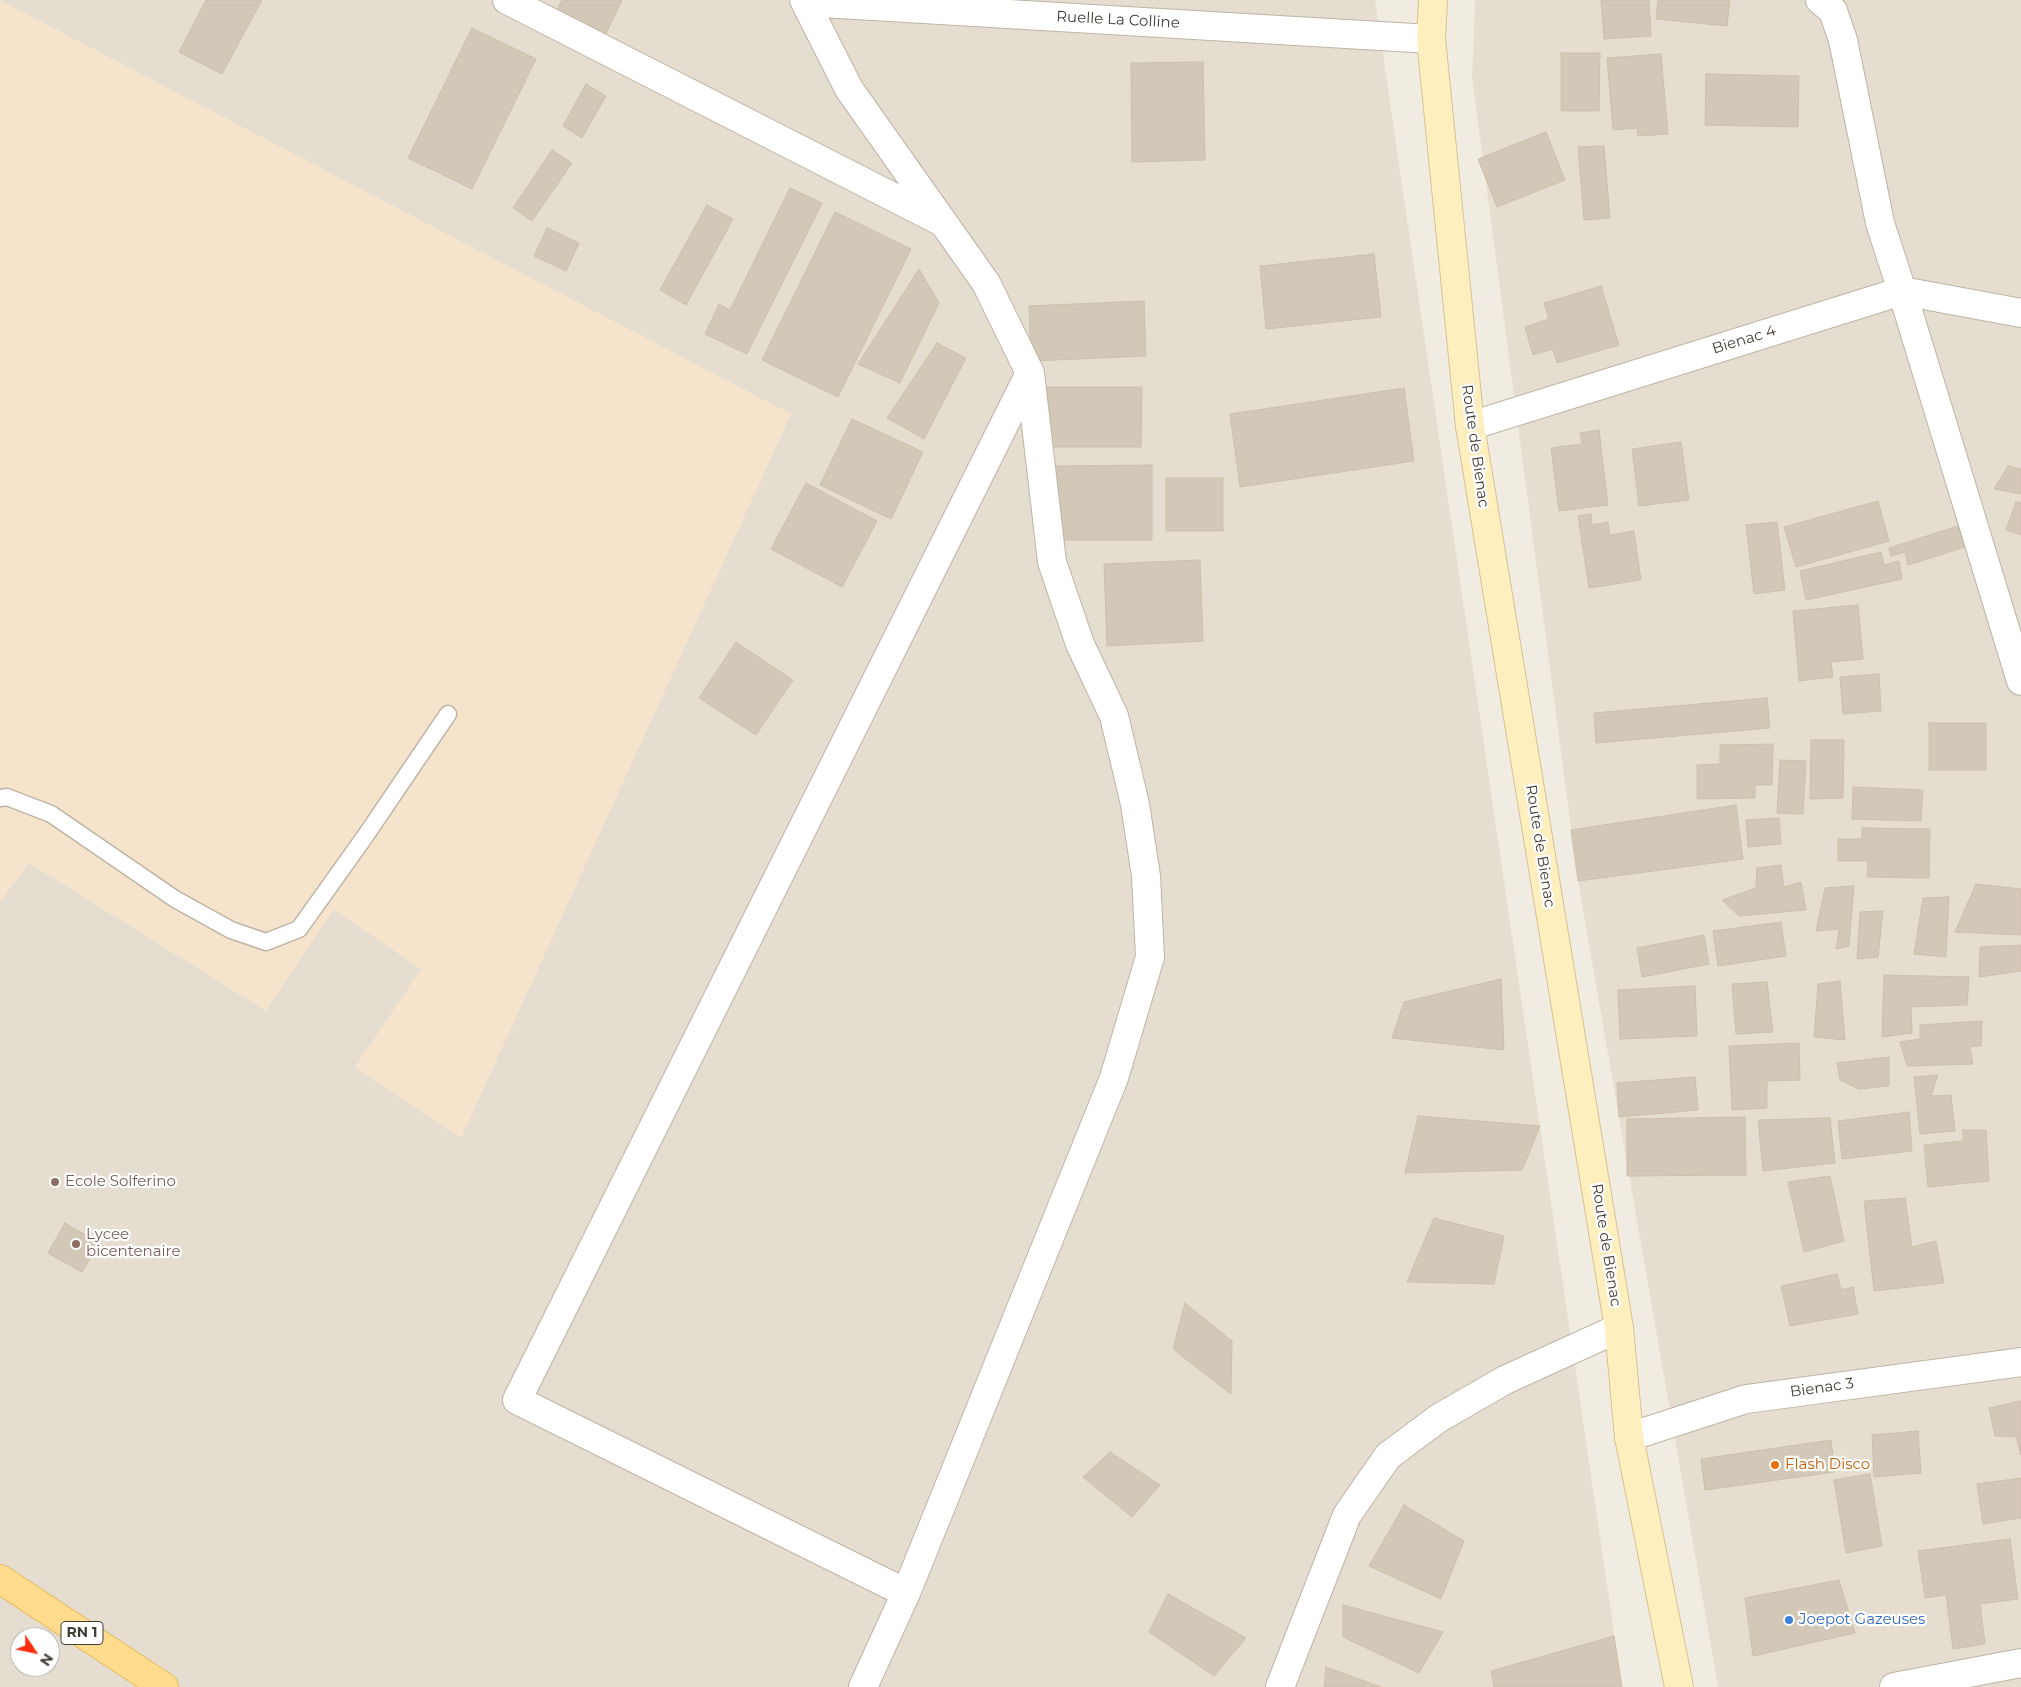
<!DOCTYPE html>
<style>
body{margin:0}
#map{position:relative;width:2021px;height:1687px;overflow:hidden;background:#f1ece2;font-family:Montserrat,sans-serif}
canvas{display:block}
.north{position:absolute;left:10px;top:1627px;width:50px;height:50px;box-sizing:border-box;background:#fff;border:1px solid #b4b1ad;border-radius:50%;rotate:124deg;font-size:14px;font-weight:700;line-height:20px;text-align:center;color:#433c33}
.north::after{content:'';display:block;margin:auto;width:18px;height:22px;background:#fd2d0d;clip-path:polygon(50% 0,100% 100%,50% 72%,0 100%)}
</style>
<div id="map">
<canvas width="2021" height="1687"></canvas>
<div class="north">N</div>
</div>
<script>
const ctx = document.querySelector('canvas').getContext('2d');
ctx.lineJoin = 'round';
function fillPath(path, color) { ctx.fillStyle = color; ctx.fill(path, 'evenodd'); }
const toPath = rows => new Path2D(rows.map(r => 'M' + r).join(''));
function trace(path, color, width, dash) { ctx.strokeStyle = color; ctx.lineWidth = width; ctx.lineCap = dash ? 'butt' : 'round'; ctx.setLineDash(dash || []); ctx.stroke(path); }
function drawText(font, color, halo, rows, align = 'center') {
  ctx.font = font + ' Montserrat,sans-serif'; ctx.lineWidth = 4.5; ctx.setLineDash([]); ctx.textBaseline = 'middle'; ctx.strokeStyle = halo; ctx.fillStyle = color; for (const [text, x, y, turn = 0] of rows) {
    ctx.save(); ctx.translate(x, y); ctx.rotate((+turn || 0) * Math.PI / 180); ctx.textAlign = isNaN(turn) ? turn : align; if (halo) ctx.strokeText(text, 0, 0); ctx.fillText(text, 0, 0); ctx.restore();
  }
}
const residential = toPath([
 [0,0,1375,0,1622,1687,0,1687],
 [20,1637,50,1637,50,1667,20,1667],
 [1475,0,2021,0,2021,1687,1718,1687,1578,881,1472,77]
]);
const commercial = toPath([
 [0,0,791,414,461,1138,355,1067,421,969,334,910,266,1011,29,863,0,902]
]);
const building = toPath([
 [206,0,262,0,222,74,179,52,206,0],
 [562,0,622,0,604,38,555,14,562,0],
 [1601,0,1649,0,1651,36,1604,39,1601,0],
 [1658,0,1730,0,1727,26,1656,19,1658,0],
 [472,28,536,59,472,189,408,158,472,28],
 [1561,53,1600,53,1599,111,1561,111,1561,53],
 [1661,54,1668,134,1638,136,1637,128,1613,130,1607,58,1661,54],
 [1203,62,1205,160,1132,162,1131,63,1203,62],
 [1706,74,1799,76,1798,127,1705,125,1706,74],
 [586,84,606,96,582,138,563,126,586,84],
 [1546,132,1565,180,1497,207,1478,159,1546,132],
 [1604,146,1610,218,1584,220,1578,147,1604,146],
 [552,150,572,163,532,221,513,208,552,150],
 [790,188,822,203,747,354,705,334,719,304,730,310,790,188],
 [707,205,733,219,686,305,660,290,707,205],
 [835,212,911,249,838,397,762,360,835,212],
 [547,228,579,243,566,271,534,256,547,228],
 [1374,254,1381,317,1266,329,1260,266,1374,254],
 [919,269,939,303,900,383,858,364,919,269],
 [1601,286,1619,345,1557,363,1553,349,1533,355,1525,327,1549,319,1544,303,1601,286],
 [1144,301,1146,356,1031,361,1029,306,1144,301],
 [937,343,966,358,924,439,887,418,937,343],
 [1047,387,1142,387,1141,447,1047,447,1047,387],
 [1404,388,1414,461,1240,487,1230,414,1404,388],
 [852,419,923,452,891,519,820,485,852,419],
 [1599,430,1608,505,1559,511,1551,448,1582,444,1580,433,1599,430],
 [1681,442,1689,500,1639,506,1632,449,1681,442],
 [1152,465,1152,540,1055,540,1055,466,1152,465],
 [2008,466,2021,469,2021,494,1994,489,2008,466],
 [1166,478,1223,478,1223,531,1166,531,1166,478],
 [806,483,877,521,842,587,771,549,806,483],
 [1878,501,1889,541,1796,567,1784,527,1878,501],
 [2016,502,2021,503,2021,535,2006,530,2016,502],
 [1591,514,1592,525,1608,522,1610,535,1634,531,1641,580,1589,588,1578,516,1591,514],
 [1777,522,1785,590,1754,594,1746,525,1777,522],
 [1958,526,1965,547,1908,565,1905,552,1891,556,1889,548,1958,526],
 [1881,552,1884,565,1899,561,1902,579,1806,600,1800,571,1881,552],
 [1200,560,1203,641,1107,646,1104,564,1200,560],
 [1858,605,1863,659,1831,662,1833,677,1799,681,1793,611,1858,605],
 [736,642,793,680,756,735,699,698,736,642],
 [1879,674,1881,711,1843,714,1840,677,1879,674],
 [1767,698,1770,728,1596,743,1594,713,1767,698],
 [1929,723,1986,723,1986,770,1929,770,1929,723],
 [1811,740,1844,740,1843,798,1810,799,1811,740],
 [1773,744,1772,785,1755,785,1755,798,1697,799,1697,765,1720,764,1720,745,1773,744],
 [1780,760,1806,761,1803,814,1777,813,1780,760],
 [1853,787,1923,790,1921,821,1852,819,1853,787],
 [1736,805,1743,859,1578,881,1571,830,1736,805],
 [1779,818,1781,844,1748,847,1746,820,1779,818],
 [1862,828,1930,829,1929,878,1867,877,1868,861,1838,861,1838,839,1862,839,1862,828],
 [1781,865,1784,887,1801,882,1806,910,1739,916,1722,900,1756,888,1757,868,1781,865],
 [1976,884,2021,889,2021,935,1955,932,1976,884],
 [1854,886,1849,946,1836,949,1839,929,1816,931,1825,888,1854,886],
 [1949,897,1946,957,1914,954,1923,898,1949,897],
 [1883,911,1878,957,1857,959,1860,912,1883,911],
 [1781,922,1786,956,1718,966,1713,931,1781,922],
 [1704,935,1709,964,1642,977,1637,948,1704,935],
 [2021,945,2021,971,1979,977,1980,947,2021,945],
 [1884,975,1969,977,1967,1005,1911,1007,1912,1033,1882,1037,1884,975],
 [1501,979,1504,1050,1392,1038,1404,1002,1501,979],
 [1840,981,1845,1040,1814,1037,1818,984,1840,981],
 [1767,982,1773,1032,1736,1034,1732,984,1767,982],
 [1695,986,1697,1036,1620,1039,1618,990,1695,986],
 [1982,1021,1981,1046,1970,1047,1973,1064,1907,1066,1900,1042,1920,1039,1920,1025,1982,1021],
 [1799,1043,1800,1080,1767,1081,1767,1108,1732,1110,1729,1046,1799,1043],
 [1889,1057,1889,1086,1859,1089,1840,1080,1837,1063,1889,1057],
 [1938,1075,1931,1096,1951,1095,1955,1131,1920,1134,1914,1077,1938,1075],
 [1695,1077,1698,1110,1619,1117,1617,1083,1695,1077],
 [1909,1112,1912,1151,1842,1159,1838,1121,1909,1112],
 [1418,1116,1540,1126,1522,1170,1405,1173,1418,1116],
 [1745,1117,1746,1175,1627,1176,1627,1119,1745,1117],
 [1830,1118,1835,1163,1763,1171,1758,1120,1830,1118],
 [1963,1130,1986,1130,1989,1181,1928,1187,1924,1145,1963,1141,1963,1130],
 [1830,1176,1844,1241,1804,1252,1788,1182,1830,1176],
 [1905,1198,1912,1247,1936,1241,1944,1283,1874,1291,1864,1201,1905,1198],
 [1434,1218,1504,1236,1494,1284,1407,1282,1434,1218],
 [65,1223,99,1243,82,1272,48,1253,65,1223],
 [1837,1274,1841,1290,1853,1287,1858,1314,1790,1326,1781,1286,1837,1274],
 [1185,1303,1232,1341,1231,1394,1173,1349,1185,1303],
 [2021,1401,2021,1455,2016,1437,1995,1436,1989,1408,2021,1401],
 [1918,1431,1921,1473,1874,1477,1872,1435,1918,1431],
 [1831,1440,1835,1472,1705,1490,1701,1459,1831,1440],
 [1110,1452,1160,1485,1132,1517,1083,1477,1110,1452],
 [1870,1474,1882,1546,1846,1553,1834,1480,1870,1474],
 [2021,1478,2021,1518,1983,1524,1977,1484,2021,1478],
 [1404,1505,1464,1541,1441,1599,1369,1566,1404,1505],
 [2010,1539,2018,1599,1980,1604,1985,1644,1953,1649,1946,1595,1925,1598,1918,1551,2010,1539],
 [1839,1580,1855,1633,1753,1656,1745,1598,1839,1580],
 [1168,1594,1246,1638,1214,1676,1149,1632,1168,1594],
 [1343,1605,1443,1632,1419,1673,1343,1637,1343,1605],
 [1614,1636,1622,1687,1494,1687,1491,1671,1614,1636],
 [1326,1667,1381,1687,1324,1687,1326,1667]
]);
const lane = toPath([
 [0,798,7,797,51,814,175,899,231,930,266,942,299,929,366,835,448,714]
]);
const street = toPath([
 [507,0,942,222],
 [804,0,849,89,986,283,1030,373,1052,562,1080,644,1114,716,1135,804,1146,876,1150,957,1114,1078,906,1593,863,1687],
 [1820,0,1833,11,1843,40,1880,223,1902,291,2021,681],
 [805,2,1431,39],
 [1470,426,1902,291,2021,313],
 [1629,1437,1746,1399,2021,1362],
 [906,1593,517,1400,1030,373],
 [1280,1687,1347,1515,1388,1456,1439,1418,1505,1380,1619,1328],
 [1894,1687,2021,1663]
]);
const secondary = toPath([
 [1433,0,1431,39,1470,426,1619,1328,1629,1437,1679,1687]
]);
const primary = toPath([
 [0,1579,164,1687]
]);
const markers = [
 [55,1182,5,"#8d6e63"],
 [76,1244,5,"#8d6e63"],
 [1775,1465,5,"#e8710a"],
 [1789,1620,5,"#3f7fe0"]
];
const shields = [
 [82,1633,42]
];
const shieldNames = [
 ["RN 1",82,1633]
];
const streetNames = [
 ["Ruelle La Colline",1118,20,3],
 ["Bienac 4",1744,340,-17],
 ["Route de Bienac",1475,446,82],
 ["Route de Bienac",1540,846,81],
 ["Route de Bienac",1606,1245,81],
 ["Bienac 3",1822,1388,-8]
];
const educationNames = [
 ["Ecole Solferino",65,1182],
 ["Lycee",86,1235],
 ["bicentenaire",86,1252]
];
const foodNames = [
 ["Flash Disco",1785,1465]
];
const shopNames = [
 ["Joepot Gazeuses",1799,1620]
];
fillPath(residential, '#e5ded0');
fillPath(commercial, '#f5e3cc');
fillPath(building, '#d3c8b7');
trace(building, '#cebfab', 1);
trace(lane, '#bdb4a5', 19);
trace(street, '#bdb4a5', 30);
trace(secondary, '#d6c293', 30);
trace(primary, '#e5b95d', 30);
trace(lane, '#fff', 16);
trace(street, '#fff', 28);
trace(secondary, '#ffeebe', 28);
trace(primary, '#ffdc8d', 28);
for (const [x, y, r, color] of markers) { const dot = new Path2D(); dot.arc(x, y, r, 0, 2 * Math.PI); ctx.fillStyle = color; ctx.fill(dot); trace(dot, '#fff', 2); }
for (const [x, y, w] of shields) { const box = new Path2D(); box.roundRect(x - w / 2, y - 11.5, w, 23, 4); ctx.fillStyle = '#fff'; ctx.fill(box); trace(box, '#433c33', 1); }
drawText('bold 14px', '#433c33', null, shieldNames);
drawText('15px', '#433c33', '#fff', streetNames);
drawText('15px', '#785e54', '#fff', educationNames, 'left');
drawText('15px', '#c56008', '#fff', foodNames, 'left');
drawText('15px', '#366cbe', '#fff', shopNames, 'left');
</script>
